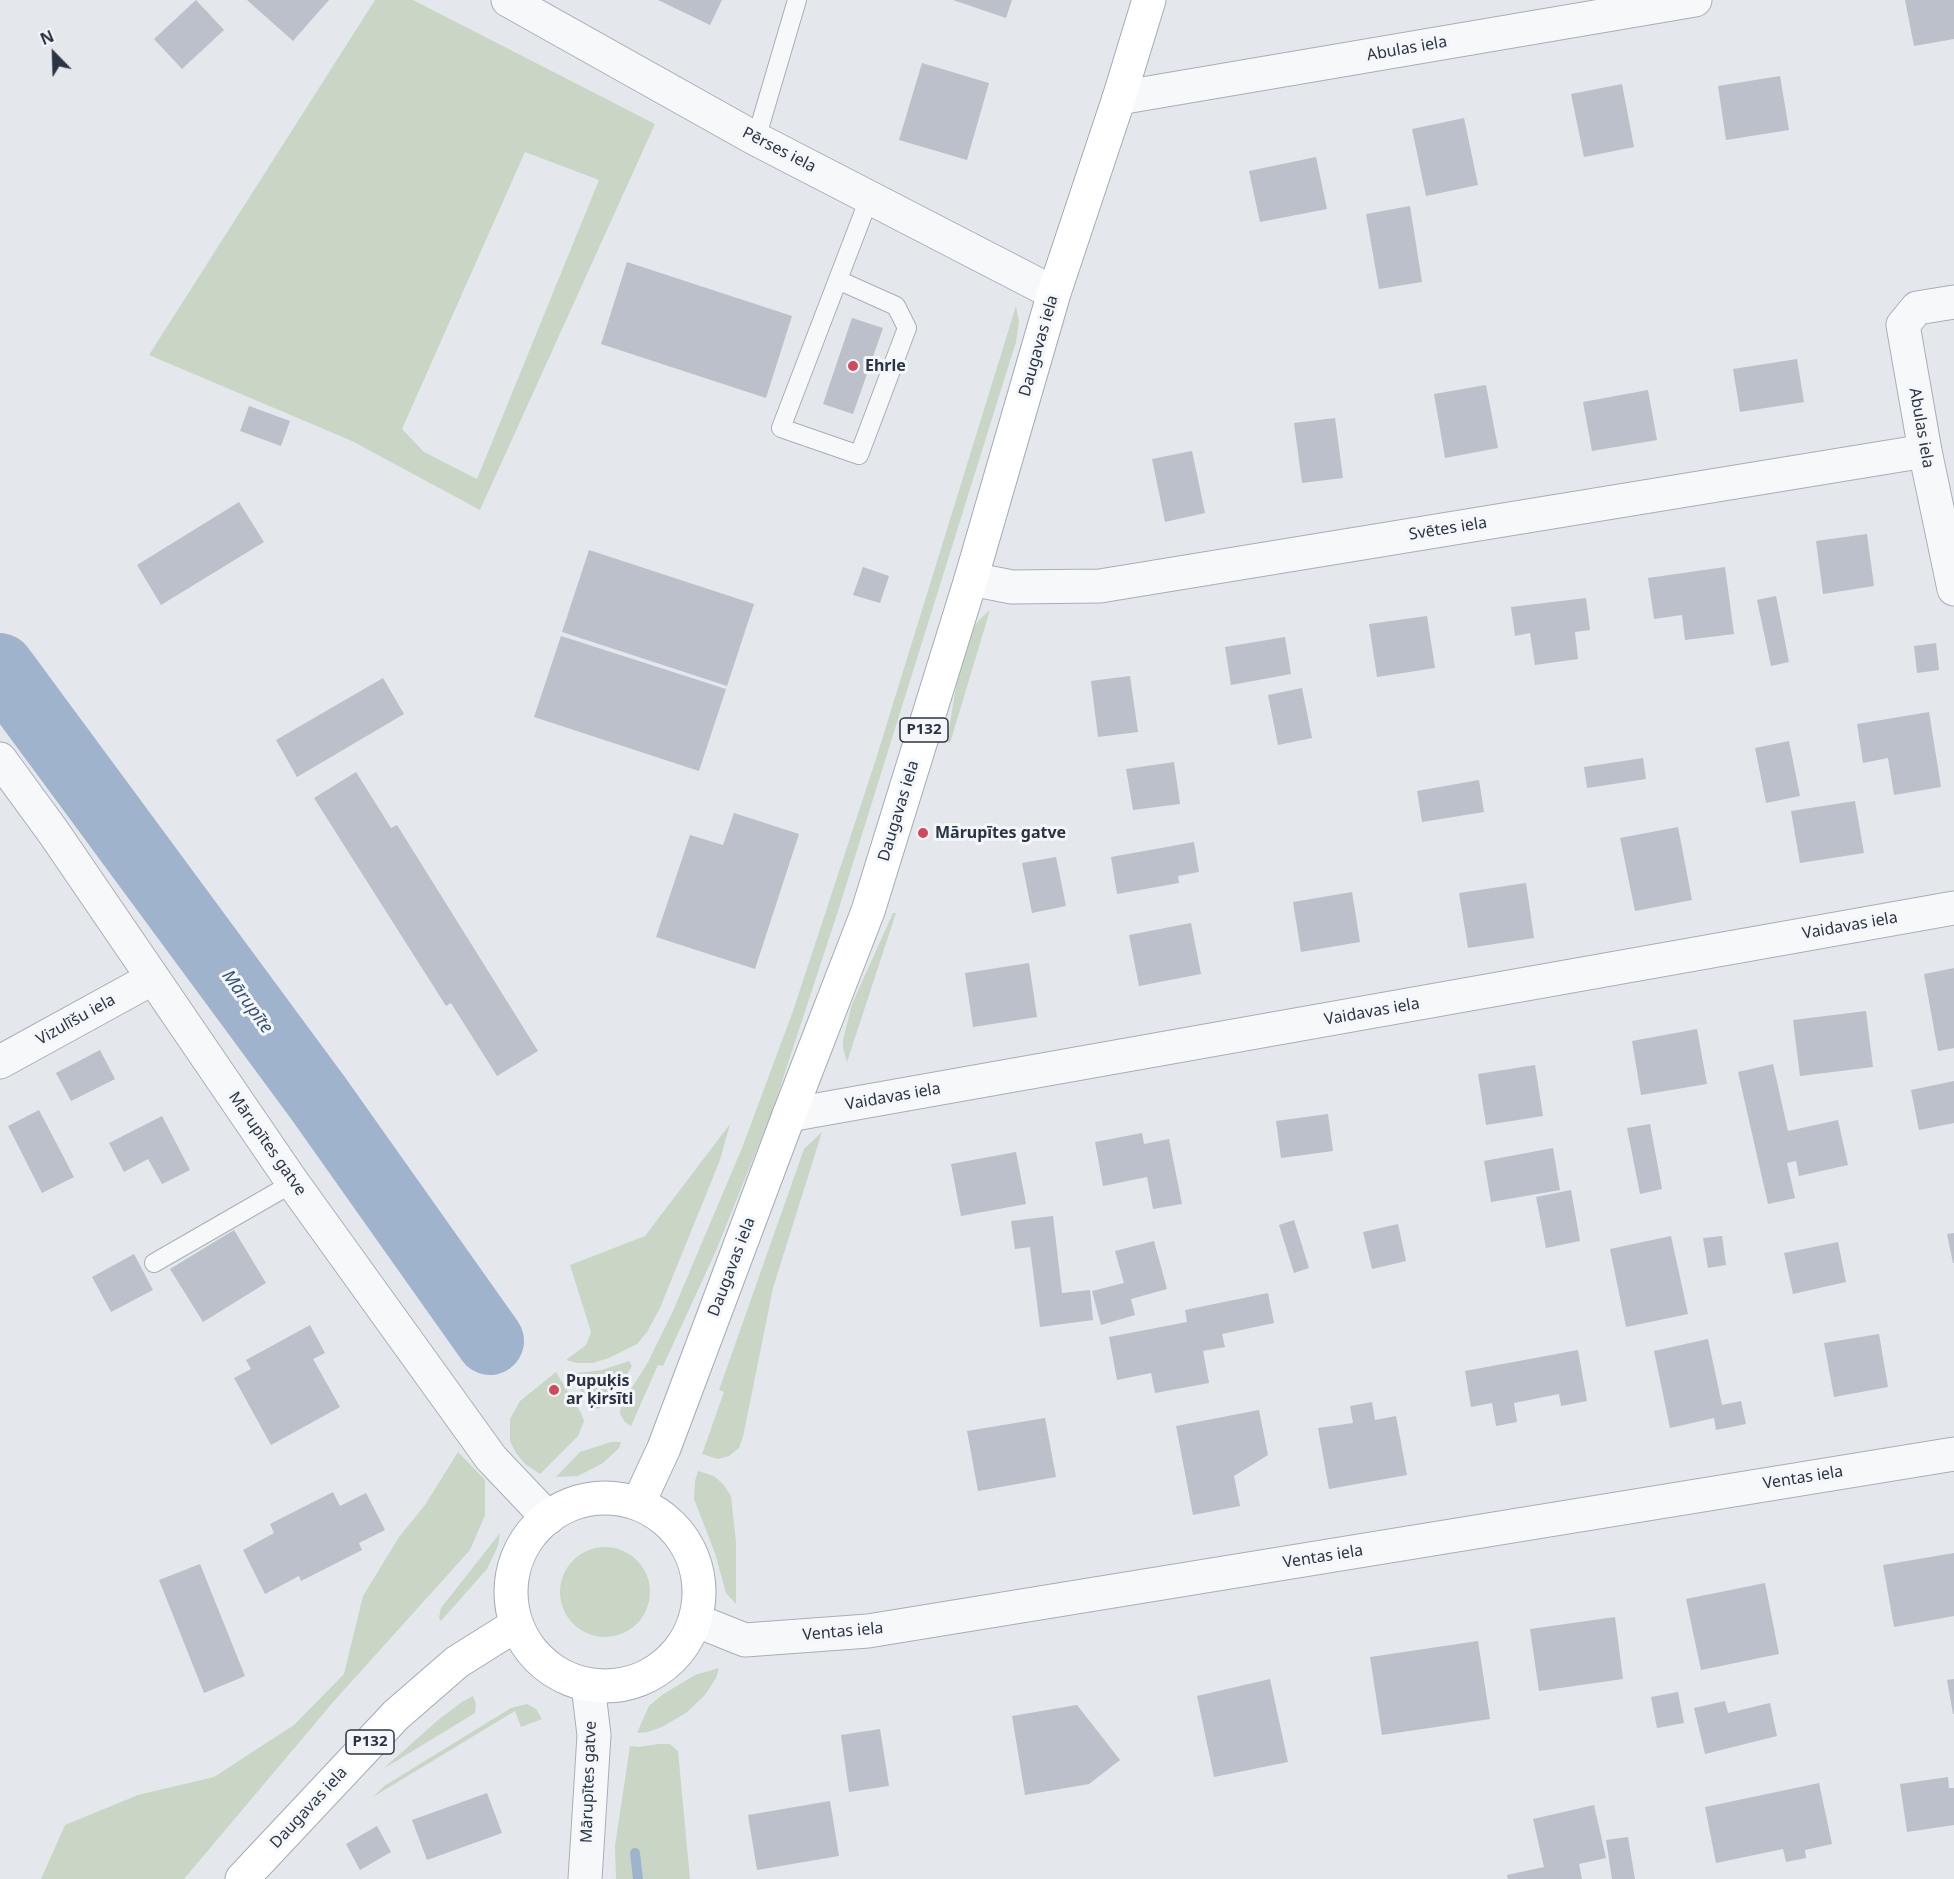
<!DOCTYPE html>
<meta charset="utf-8">
<style>
body{margin:0}
#map{position:relative;width:1954px;height:1879px;overflow:hidden;background:#e4e7ec;font-family:"Noto Sans",sans-serif}
canvas{display:block}
.north{position:absolute;left:24px;top:24px;width:60px;height:60px;-webkit-text-stroke:4px #f4f6f9;paint-order:stroke;rotate:337deg;font-size:16px;font-weight:700;line-height:24px;text-align:center;color:#2b3445}
.north::after{content:'';display:block;margin:auto;width:21px;height:27px;background:#2b3445;clip-path:polygon(50% 0,100% 100%,50% 72%,0 100%)}
</style>
<div id="map">
<canvas width="1954" height="1879"></canvas>
<div class="north">N</div>
</div>
<script>
const ctx = document.querySelector('canvas').getContext('2d');
ctx.lineJoin = 'round';
function fillPath(path, color) { ctx.fillStyle = color; ctx.fill(path, 'evenodd'); }
const toPath = rows => new Path2D(rows.map(r => 'M' + r).join(''));
function trace(path, color, width, dash) { ctx.strokeStyle = color; ctx.lineWidth = width; ctx.lineCap = dash ? 'butt' : 'round'; ctx.setLineDash(dash || []); ctx.stroke(path); }
function drawText(font, color, halo, rows, align = 'center') {
  ctx.font = font + ' "Noto Sans",sans-serif'; ctx.lineWidth = 6; ctx.setLineDash([]); ctx.textBaseline = 'middle'; ctx.strokeStyle = halo; ctx.fillStyle = color; for (const [text, x, y, turn = 0] of rows) {
    ctx.save(); ctx.translate(x, y); ctx.rotate((+turn || 0) * Math.PI / 180); ctx.textAlign = isNaN(turn) ? turn : align; if (halo) ctx.strokeText(text, 0, 0); ctx.fillText(text, 0, 0); ctx.restore();
  }
}
const green = toPath([
 [375,0,413,0,655,124,480,510,352,441,149,355],
 [525,152,599,180,477,479,424,452,402,429],
 [1016,306,1019,322,1016,342,838,911,772,1112,715,1253,663,1366,658,1365,631,1426,625,1422,620,1414,621,1405,648,1362,673,1311,742,1148,793,1011,875,762],
 [990,610,950,743,947,742,956,686,969,633,979,620],
 [893,913,896,913,847,1062,843,1048,843,1040,852,1004],
 [730,1124,720,1160,660,1308,647,1332,637,1344,609,1358,593,1363,577,1363,566,1360,586,1345,591,1332,570,1265,645,1236],
 [822,1132,773,1288,743,1437,739,1448,729,1456,718,1459,702,1454,724,1392,719,1390,804,1149],
 [629,1361,632,1366,610,1401,600,1408,595,1409,590,1405,572,1378,572,1375,577,1373,602,1370],
 [556,1372,581,1413,584,1421,578,1436,540,1474,525,1464,516,1453,510,1441,510,1419,520,1401],
 [611,1442,621,1442,619,1448,603,1463,578,1476,556,1477,580,1452],
 [458,1452,485,1480,485,1515,470,1550,334,1701,184,1879,41,1879,65,1825,138,1795,214,1777,294,1725,344,1674,363,1596,399,1537,425,1505],
 [698,1471,714,1476,723,1484,731,1496,736,1542,736,1604,726,1593,715,1553,694,1499,695,1481],
 [500,1533,498,1546,487,1569,441,1621,439,1618,441,1608],
 '560 1592a45 45 0 1 1 90 0a45 45 0 1 1-90 0Z',
 [719,1668,716,1678,705,1695,686,1713,662,1727,648,1732,637,1733,649,1706,662,1695,695,1675],
 [473,1696,476,1704,475,1713,383,1769,438,1720,462,1702],
 [527,1704,536,1709,542,1719,521,1727,515,1711,373,1797,384,1786,511,1708],
 [658,1744,670,1744,678,1751,690,1879,616,1879,615,1846,630,1746,639,1747]
]);
const stream = toPath([
 [635,1853,638,1879]
]);
const river = toPath([
 [0,667,318,1098,490,1341]
]);
const building = toPath([
 [196,0,224,30,182,69,154,39],
 [247,0,329,0,293,41],
 [658,0,722,0,710,25],
 [953,0,1012,0,1006,18],
 [1905,0,1954,0,1954,39,1914,46],
 [922,63,989,83,967,160,899,140],
 [1780,76,1789,130,1726,140,1718,86],
 [1622,84,1634,147,1584,157,1571,94],
 [1464,118,1478,185,1426,196,1412,129],
 [1316,157,1327,209,1260,222,1249,171],
 [1410,206,1422,282,1379,289,1366,214],
 [627,262,792,316,766,398,601,344],
 [852,318,883,328,853,414,823,404],
 [1797,359,1804,402,1740,412,1733,369],
 [1486,385,1498,448,1445,458,1434,394],
 [1648,390,1657,440,1592,451,1583,402],
 [249,406,290,421,281,446,240,431],
 [1335,418,1343,478,1302,483,1294,423],
 [1192,451,1205,513,1165,522,1152,459],
 [239,502,264,542,161,605,137,565],
 [1867,534,1874,586,1823,594,1816,541],
 [589,550,754,604,727,686,562,632],
 [863,567,889,576,880,603,853,595],
 [1725,567,1734,634,1685,640,1682,615,1654,619,1648,578],
 [1776,596,1789,662,1771,666,1757,600],
 [1586,598,1590,630,1575,632,1578,659,1535,665,1530,633,1515,636,1511,607],
 [1427,616,1435,668,1377,677,1369,624],
 [561,636,726,689,699,771,534,717],
 [1285,637,1291,674,1231,685,1225,647],
 [1936,643,1939,670,1917,673,1914,646],
 [1130,676,1138,732,1098,737,1091,681],
 [383,678,404,714,297,777,276,740],
 [1302,688,1312,738,1278,745,1268,695],
 [1929,712,1941,787,1894,795,1888,758,1863,763,1857,724],
 [1789,741,1800,796,1766,803,1755,748],
 [1643,758,1646,779,1587,788,1584,767],
 [1174,762,1180,804,1133,810,1126,769],
 [356,772,391,828,397,825,538,1051,497,1076,451,1003,446,1006,314,798],
 [1479,780,1484,812,1422,822,1417,791],
 [1855,801,1864,853,1800,863,1791,811],
 [734,813,799,834,755,969,656,937,690,835,723,845],
 [1678,827,1692,900,1635,911,1620,838],
 [1194,842,1199,872,1178,876,1179,883,1117,894,1111,857],
 [1056,857,1066,906,1032,913,1022,863],
 [1526,883,1534,938,1468,948,1459,893],
 [1352,892,1360,942,1301,952,1293,902],
 [1191,923,1201,974,1139,986,1129,935],
 [1029,963,1037,1017,973,1027,965,973],
 [1954,968,1954,1048,1938,1051,1924,974],
 [1866,1011,1873,1067,1800,1076,1793,1020],
 [1697,1029,1707,1084,1641,1095,1632,1041],
 [100,1050,115,1079,71,1101,56,1073],
 [1773,1064,1788,1131,1838,1120,1848,1165,1799,1176,1796,1161,1787,1163,1795,1198,1768,1204,1738,1072],
 [1535,1065,1543,1116,1486,1125,1478,1074],
 [1954,1081,1954,1123,1919,1130,1911,1090],
 [39,1110,74,1177,42,1193,8,1126],
 [1328,1114,1333,1151,1281,1158,1276,1121],
 [162,1116,190,1170,162,1184,148,1159,124,1172,109,1143],
 [1650,1124,1662,1189,1640,1194,1627,1128],
 [1142,1133,1144,1144,1169,1139,1182,1204,1153,1209,1147,1177,1103,1186,1095,1142],
 [1553,1148,1560,1190,1491,1202,1484,1161],
 [1016,1152,1026,1204,961,1216,951,1164],
 [1571,1190,1580,1241,1546,1248,1536,1197],
 [1053,1216,1062,1293,1090,1290,1093,1320,1040,1327,1030,1247,1015,1249,1011,1221],
 [1294,1220,1309,1268,1294,1273,1279,1225],
 [1398,1224,1406,1261,1372,1269,1363,1232],
 [234,1230,266,1283,203,1322,170,1269],
 [1954,1233,1954,1263,1953,1263,1947,1234],
 [1671,1236,1688,1314,1626,1327,1610,1249],
 [1722,1236,1726,1265,1708,1268,1703,1238],
 [1154,1241,1167,1289,1131,1299,1135,1315,1101,1325,1092,1291,1124,1283,1115,1251],
 [1838,1242,1846,1282,1793,1294,1784,1253],
 [134,1254,153,1290,111,1312,92,1277],
 [1268,1293,1274,1323,1222,1334,1225,1347,1203,1351,1209,1383,1155,1393,1151,1373,1117,1380,1109,1337,1187,1322,1185,1310],
 [310,1325,325,1353,313,1359,340,1407,271,1445,234,1378,251,1369,246,1360],
 [1879,1334,1888,1387,1834,1397,1824,1343],
 [1708,1339,1722,1405,1741,1401,1746,1424,1716,1430,1714,1418,1670,1428,1654,1351],
 [1578,1350,1587,1401,1561,1406,1559,1394,1514,1403,1517,1422,1496,1426,1492,1403,1471,1407,1465,1371],
 [1372,1402,1375,1420,1396,1416,1407,1475,1329,1489,1318,1428,1353,1423,1350,1406],
 [1259,1410,1268,1455,1234,1476,1240,1506,1193,1515,1176,1426],
 [1045,1418,1056,1477,978,1491,967,1431],
 [333,1492,340,1506,366,1493,385,1530,359,1543,362,1550,301,1581,299,1576,265,1594,243,1550,274,1533,270,1524],
 [1954,1553,1954,1616,1894,1627,1883,1565],
 [200,1564,245,1676,204,1693,159,1580],
 [1765,1583,1779,1654,1701,1670,1686,1599],
 [1615,1617,1623,1679,1539,1691,1530,1629],
 [1478,1641,1490,1719,1382,1735,1370,1657],
 [1270,1679,1288,1762,1214,1777,1197,1696],
 [1954,1679,1954,1714,1953,1714,1947,1680],
 [1678,1692,1684,1723,1657,1728,1651,1697],
 [1725,1701,1728,1713,1770,1703,1777,1736,1705,1754,1694,1708],
 [1077,1705,1120,1760,1089,1784,1025,1795,1012,1716],
 [880,1729,889,1786,849,1792,841,1735],
 [1948,1777,1949,1788,1954,1788,1954,1825,1907,1832,1900,1784],
 [1819,1783,1832,1844,1805,1850,1806,1858,1786,1862,1783,1849,1716,1863,1705,1807],
 [487,1793,502,1833,427,1860,412,1820],
 [830,1801,839,1856,757,1870,748,1815],
 [1594,1805,1606,1858,1579,1864,1582,1879,1508,1879,1507,1875,1544,1867,1533,1819],
 [377,1826,391,1852,360,1870,346,1844],
 [1628,1837,1635,1879,1612,1879,1606,1840]
]);
const service = toPath([
 [756,139,797,0],
 [838,280,896,306,907,328,859,455,781,428,870,196],
 [154,1263,293,1183]
]);
const minor = toPath([
 [508,0,756,139,1054,293],
 [1119,98,1695,0],
 [1954,302,1917,308,1903,325,1925,451,1954,589],
 [971,579,1012,587,1100,586,1925,451],
 [0,759,54,833,293,1183,491,1458,548,1518],
 [0,1062,153,978],
 [789,1115,1954,908],
 [695,1620,745,1640,868,1631,1954,1454]
]);
const tertiary = toPath([
 [585,1879,594,1735,588,1685]
]);
const primary = toPath([
 '511 1592a94 94 0 1 1 188 0a94 94 0 1 1-188 0Z',
 [638,1504,664,1448,789,1115,868,911,971,579,1054,293,1119,98,1149,0],
 [242,1879,396,1715,457,1662,516,1625]
]);
const markers = [
 [853,366,6,"#d1495b"],
 [923,833,6,"#d1495b"],
 [554,1390,6,"#d1495b"]
];
const shields = [
 [924,730,48],
 [370,1742,48]
];
const shieldNames = [
 ["P132",924,730],
 ["P132",370,1742]
];
const streetNames = [
 ["Abulas iela",1407,49,-10],
 ["Pērses iela",779,150,27],
 ["Daugavas iela",1039,346,-74],
 ["Abulas iela",1921,428,80],
 ["Svētes iela",1448,529,-9],
 ["Daugavas iela",899,811,-73],
 ["Vaidavas iela",1850,926,-10],
 ["Vaidavas iela",1372,1012,-10],
 ["Vizulīšu iela",76,1020,-29],
 ["Vaidavas iela",893,1097,-10],
 ["Mārupītes gatve",267,1144,55],
 ["Daugavas iela",732,1267,-69],
 ["Ventas iela",1803,1478,-9],
 ["Ventas iela",1323,1557,-9],
 ["Ventas iela",843,1632,-5],
 ["Mārupītes gatve",589,1782,-88],
 ["Daugavas iela",309,1808,-47]
];
const poiNames = [
 ["Ehrle",865,366],
 ["Mārupītes gatve",935,833],
 ["Pupuķis",566,1381],
 ["ar ķirsīti",566,1399]
];
const waterNames = [
 ["Mārupīte",247,1002,54]
];
fillPath(green, '#c9d6c5');
trace(stream, '#9fb4cc', 10);
trace(river, '#9fb4cc', 68);
fillPath(building, '#bbc0ca');
trace(service, '#a9aeb7', 20);
trace(minor, '#a9aeb7', 35);
trace(tertiary, '#a9aeb7', 35);
trace(primary, '#a3abb8', 35);
trace(service, '#f7f8fa', 18);
trace(minor, '#f7f8fa', 33);
trace(tertiary, '#f7f8fa', 33);
trace(primary, '#fff', 33);
for (const [x, y, r, color] of markers) { const dot = new Path2D(); dot.arc(x, y, r, 0, 2 * Math.PI); ctx.fillStyle = color; ctx.fill(dot); trace(dot, '#f4f6f9', 2); }
for (const [x, y, w] of shields) { const box = new Path2D(); box.roundRect(x - w / 2, y - 12, w, 24, 4.5); ctx.fillStyle = '#f4f6f9'; ctx.fill(box); trace(box, '#2b3445', 1.5); }
drawText('bold 15px', '#2b3445', null, shieldNames);
drawText('16px', '#2b3445', '#f4f6f9', streetNames);
drawText('bold 16px', '#2b3445', '#f4f6f9', poiNames, 'left');
drawText('italic 18px', '#34527a', '#f4f6f9', waterNames);
</script>
